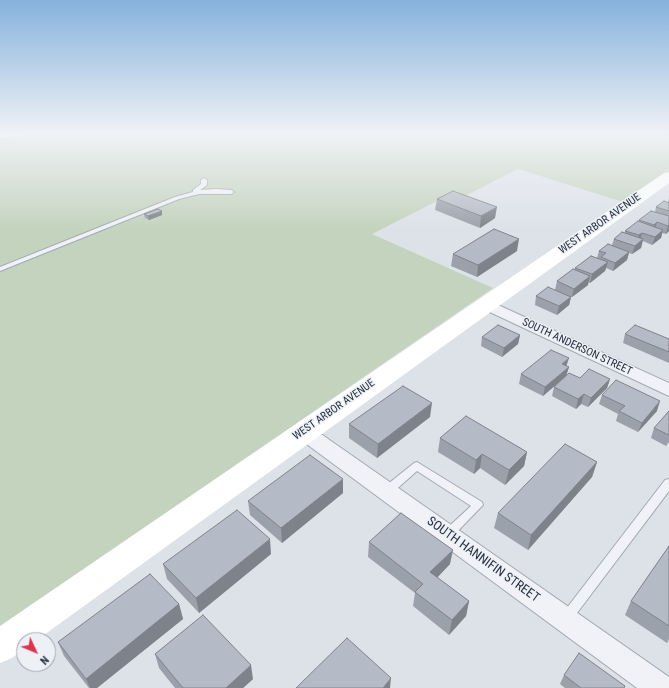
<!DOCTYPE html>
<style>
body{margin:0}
#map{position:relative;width:669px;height:688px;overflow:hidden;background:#dde2e9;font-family:"Roboto Condensed",sans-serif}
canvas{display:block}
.north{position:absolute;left:16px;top:632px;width:40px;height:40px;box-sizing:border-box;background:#edf1f6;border:1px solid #9da3ae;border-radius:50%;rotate:134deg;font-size:11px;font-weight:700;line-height:16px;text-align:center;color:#252f41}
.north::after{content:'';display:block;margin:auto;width:14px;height:18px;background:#dc334e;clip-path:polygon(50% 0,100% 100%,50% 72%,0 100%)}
</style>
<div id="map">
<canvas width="669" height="688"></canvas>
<div class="north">N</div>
</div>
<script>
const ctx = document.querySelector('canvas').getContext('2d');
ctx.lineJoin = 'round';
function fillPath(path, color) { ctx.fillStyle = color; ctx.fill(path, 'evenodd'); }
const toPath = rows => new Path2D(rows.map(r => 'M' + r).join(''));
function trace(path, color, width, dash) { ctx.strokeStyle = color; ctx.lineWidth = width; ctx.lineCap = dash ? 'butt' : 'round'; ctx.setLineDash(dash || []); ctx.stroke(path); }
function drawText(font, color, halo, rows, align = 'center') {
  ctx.font = font + ' "Roboto Condensed",sans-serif'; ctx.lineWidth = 3; ctx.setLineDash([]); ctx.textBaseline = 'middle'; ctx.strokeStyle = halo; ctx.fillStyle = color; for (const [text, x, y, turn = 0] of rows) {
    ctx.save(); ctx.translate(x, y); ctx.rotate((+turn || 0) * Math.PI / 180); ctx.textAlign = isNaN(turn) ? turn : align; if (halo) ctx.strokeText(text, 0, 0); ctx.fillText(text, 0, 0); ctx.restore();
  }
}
const green = toPath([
 [20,135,669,135,669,174,626,203,518,169,463,197,453,193,372,234,493,288,0,627,0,140]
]);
const service = toPath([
 [204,178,207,180,207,185,200,190,216,189,231,190,234,192,231,194,199,194,179,199,0,271,0,267,175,197,193,192,193,190,201,184,201,180,204,178],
 [417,462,482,502,483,505,452,537,448,539,444,537,443,534,444,531,471,506,417,471,391,494,387,495,383,494,382,491,383,488,414,463,417,462],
 [669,479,669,491,571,621,567,623,563,621,561,617,563,613,665,480,669,479]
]);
const minor = toPath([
 [485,299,669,383,669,396,479,307,477,304,479,301,485,299],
 [304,425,311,427,669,677,669,688,637,688,297,437,294,432,297,427,304,425]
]);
const secondary = toPath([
 [669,172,669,183,37,640,24,640,24,649,12,658,0,663,0,626,664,173,669,172]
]);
const motorway = toPath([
 [0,135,8,135,6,138,0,139,0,135]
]);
const wall = toPath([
 [669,198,669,231,666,234,662,233,661,238,652,245,643,241,641,248,632,254,629,253,627,260,613,271,606,268,605,271,590,283,588,282,588,285,572,297,571,297,569,305,557,315,535,305,536,296,555,290,557,281,574,270,575,268,597,258,599,251,612,245,614,239,625,233,625,231,639,222,639,220,655,212,656,207,668,202],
 [437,199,495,218,480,228,435,210],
 [162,211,162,215,149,220,145,218,144,214],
 [517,251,477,277,451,266,453,254],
 [625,334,669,339,669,363,623,343],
 [520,335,518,344,502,357,481,346,482,337],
 [567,366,569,367,566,376,543,396,519,384,521,374],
 [610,379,607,388,588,407,581,404,576,409,552,396,554,387],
 [602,395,657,411,638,432,616,421,618,414,599,404],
 [669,411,669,442,666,446,651,438,654,428],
 [430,417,377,458,349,438,349,424],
 [440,438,527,452,524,466,505,485,480,468,474,474,438,452],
 [597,462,592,477,528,550,494,528,498,513],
 [343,493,282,543,250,515,248,501],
 [369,542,450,564,437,578,469,601,466,616,449,635,413,606,415,593,368,557],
 [669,546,669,639,667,643,625,615,631,601],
 [271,554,199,613,167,579,163,564],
 [179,604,183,619,97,688,89,688,64,656,58,642],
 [155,654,253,679,243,688,175,688,159,668],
 [564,675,625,688,565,688,560,684]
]);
const shadedWall = toPath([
 [497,207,495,218,480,228,481,216],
 [162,211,162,215,149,220,148,216],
 [657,222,655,230,652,232,654,225],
 [669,225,669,231,666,234,668,226],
 [663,230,661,238,652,245,655,237],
 [642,233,640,241,637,243,639,235],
 [519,239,517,251,477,277,478,265],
 [643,239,641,248,632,254,635,246],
 [629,252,627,260,613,271,615,263],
 [608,262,605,271,590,283,592,274],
 [590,276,588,285,572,297,574,289],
 [571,297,569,305,557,315,559,306],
 [520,335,518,344,502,357,504,348],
 [569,358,566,367,562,364],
 [569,367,566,376,543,396,545,387],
 [610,379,607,388,588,407,591,398],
 [584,394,581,404,576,409,578,399],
 [660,401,657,411,638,432,642,423],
 [432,403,430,417,377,458,378,444],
 [527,452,524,466,505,485,509,470],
 [482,454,480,468,474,474,476,460],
 [597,462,592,477,528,550,531,535],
 [343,479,343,493,282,543,281,528],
 [270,539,271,554,199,613,196,598],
 [453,550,450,564,428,587,430,572],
 [469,601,466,616,449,635,452,620],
 [179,604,183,619,97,688,90,688,86,679],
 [251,665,253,679,243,688,226,688],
 [391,678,390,688,383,688]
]);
const building = toPath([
 [453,191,497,207,481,216,437,199,453,191],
 [664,201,669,203,669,211,656,207,664,201],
 [158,209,162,211,148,216,144,214,158,209],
 [651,211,669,216,669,225,668,226,657,222,654,225,639,220,651,211],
 [638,221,663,230,655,237,642,233,639,235,625,231,638,221],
 [494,229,519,239,478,265,453,254,494,229],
 [622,232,643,239,635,246,614,239,622,232],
 [608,244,629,252,615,263,601,257,606,253,599,251,608,244],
 [591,256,608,262,592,274,575,268,591,256],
 [573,269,590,276,574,289,557,281,573,269],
 [548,287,571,297,559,306,536,296,548,287],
 [498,325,520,335,504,348,482,337,498,325],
 [635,325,669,339,669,352,625,334,635,325],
 [551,350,569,358,562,364,569,367,545,387,521,374,551,350],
 [589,369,610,379,591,398,584,394,578,399,554,387,569,373,580,378,589,369],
 [616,380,660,401,642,423,619,411,625,406,602,395,616,380],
 [403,386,432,403,378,444,349,424,403,386],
 [669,411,669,435,654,428,669,411],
 [466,416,527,452,509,470,482,454,476,460,440,438,466,416],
 [565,444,597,462,531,535,498,513,565,444],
 [310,455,343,479,281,528,248,501,310,455],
 [237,510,270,539,196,598,163,564,237,510],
 [401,513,453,550,430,572,469,601,452,620,415,592,423,584,369,542,401,513],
 [669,546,669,626,631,601,669,546],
 [150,574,179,604,86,679,58,642,150,574],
 [203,615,251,665,226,688,183,688,155,654,203,615],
 [347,638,391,678,383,688,296,688,347,638],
 [579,653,625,686,624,688,581,688,564,675,579,653]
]);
const streetNames = [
 ["WEST ARBOR AVENUE",600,224,-35],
 ["SOUTH ANDERSON STREET",577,347,25],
 ["WEST ARBOR AVENUE",334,410,-35]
];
const nearStreetnames = [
 ["SOUTH HANNIFIN STREET",483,560,36]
];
fillPath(green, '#c3d3bd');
trace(service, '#a2a9b3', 2);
trace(minor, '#a2a9b3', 2);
trace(motorway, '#838fa1', 2);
fillPath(service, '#f0f2f7');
fillPath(minor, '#f0f2f7');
fillPath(secondary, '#fff');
fillPath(motorway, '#fff');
fillPath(wall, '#9ba1aa');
fillPath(shadedWall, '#7e838b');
fillPath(building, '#b4bbc6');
trace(building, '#7e838b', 1);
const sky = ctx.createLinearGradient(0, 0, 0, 231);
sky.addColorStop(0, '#86b2dd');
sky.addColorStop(0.58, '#f0f2f5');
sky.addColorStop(1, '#f0f2f500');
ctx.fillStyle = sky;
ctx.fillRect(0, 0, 669, 231);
drawText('11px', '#252f41', '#edf1f6', streetNames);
drawText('13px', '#252f41', '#edf1f6', nearStreetnames);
</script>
